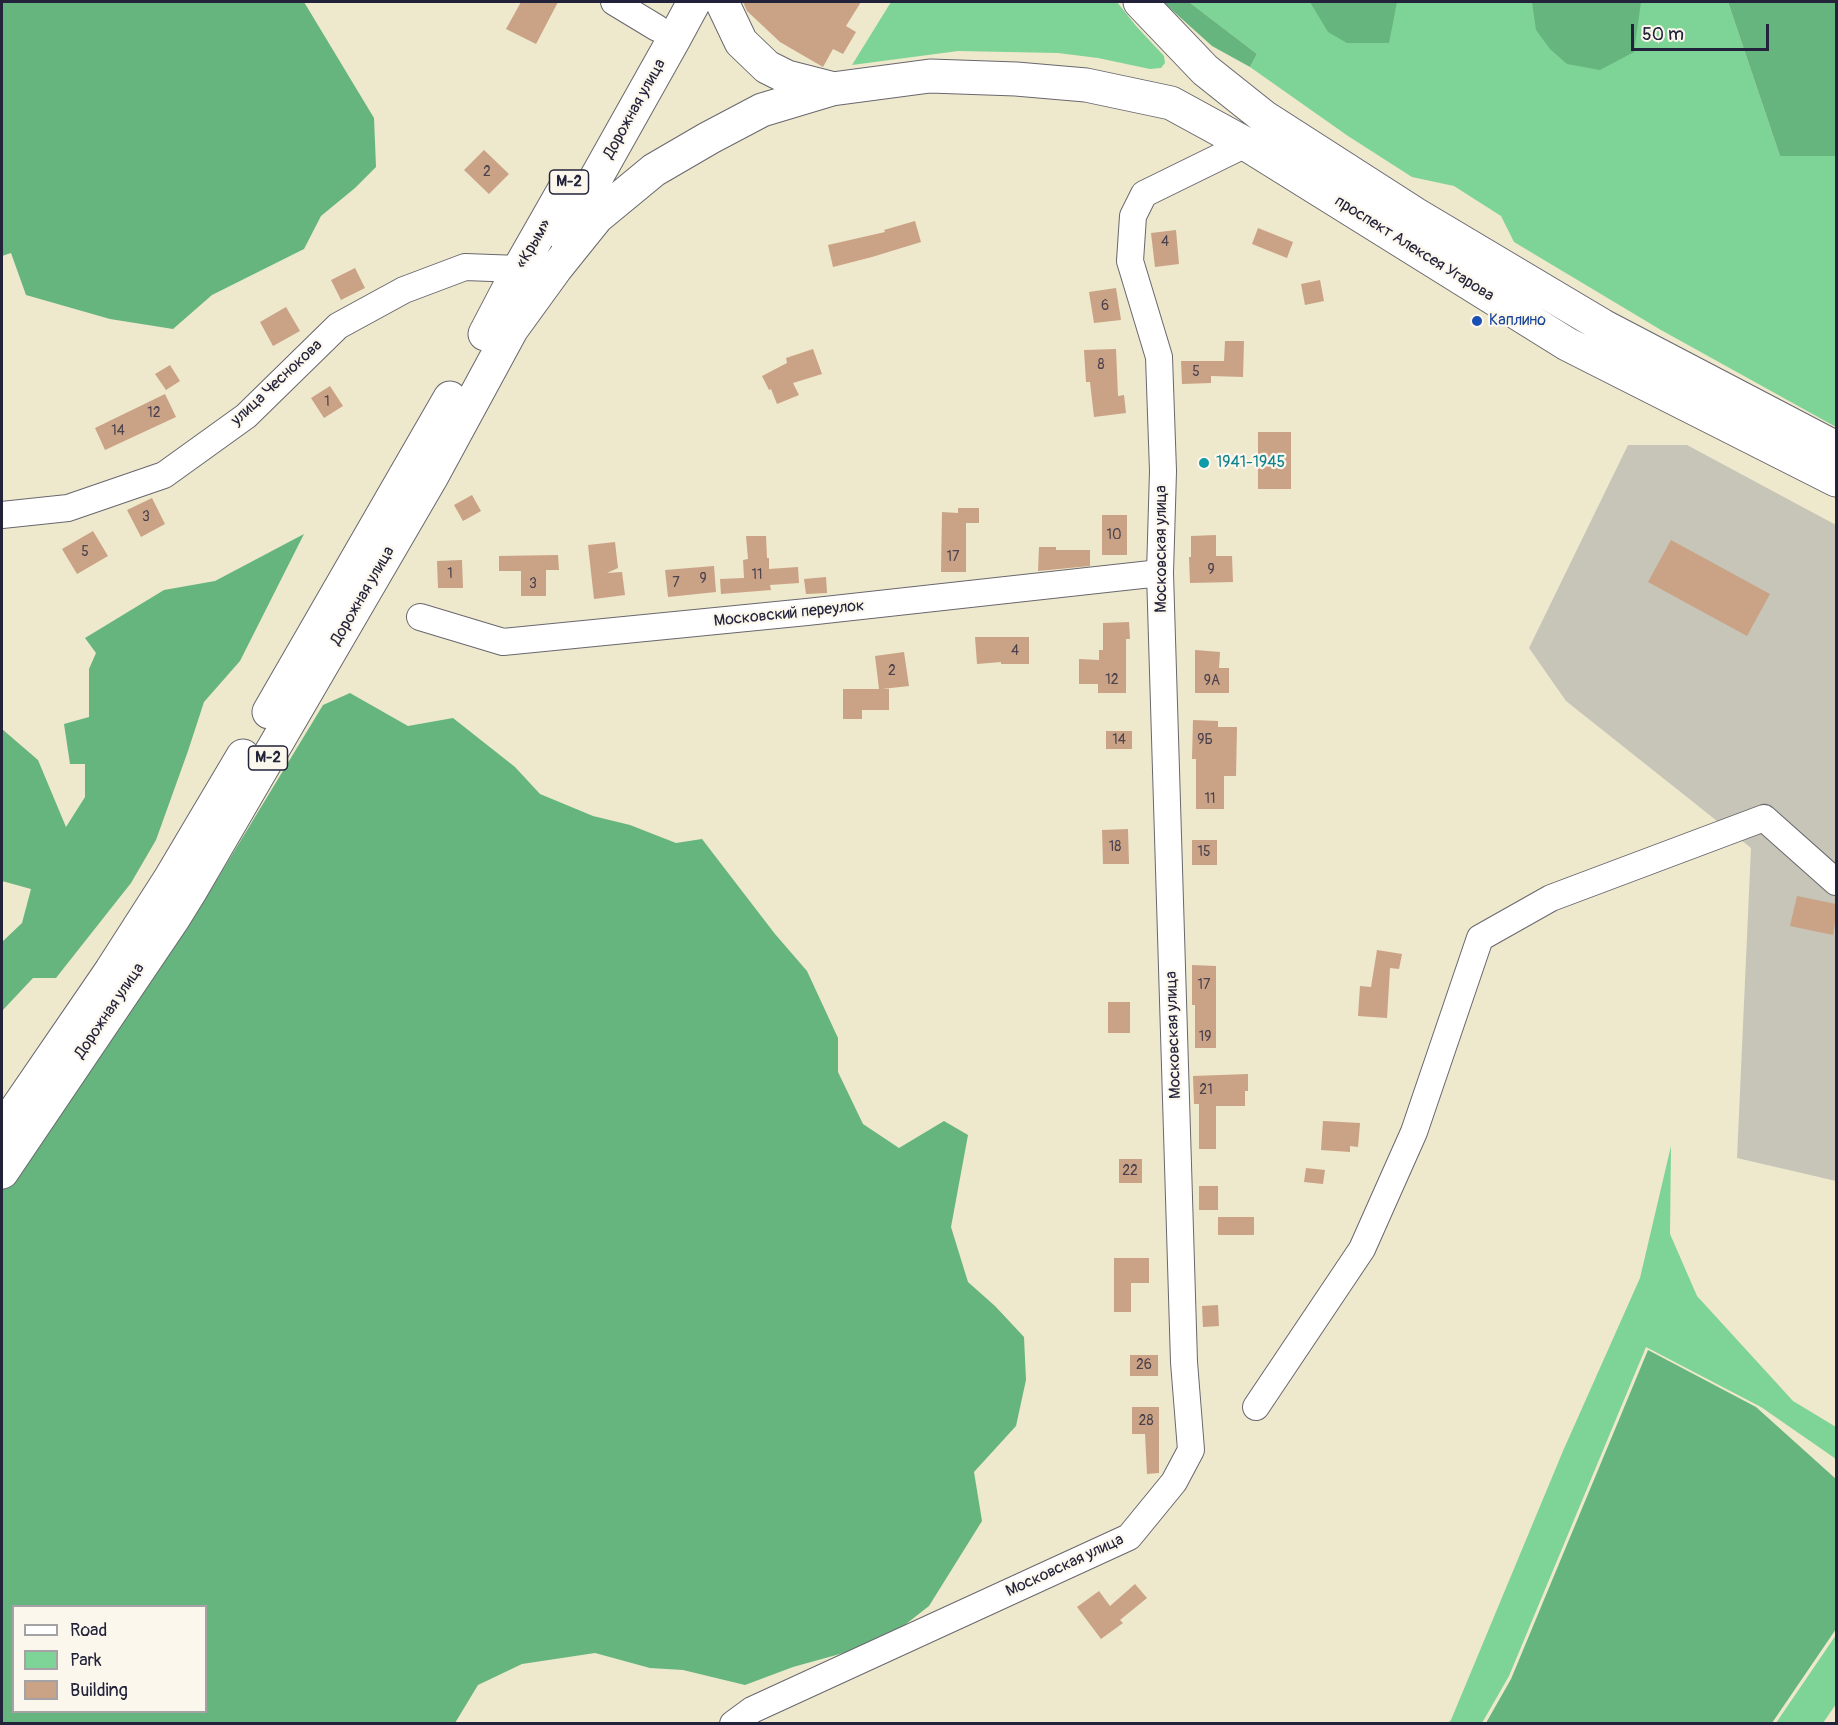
<!DOCTYPE html>
<meta charset="utf-8">
<style>
body{margin:0}
#map{position:relative;width:1838px;height:1725px;overflow:hidden;background:#eee8cc;font-family:Pangolin,sans-serif}
canvas{display:block}
.frame{position:absolute;inset:0;border:3px solid #22223b;pointer-events:none}
.legend{position:absolute;left:12px;top:1605px;width:195px;height:108px;box-sizing:border-box;background:#fbf7ec;border:2px solid #a4a2a5;margin:0;padding:8px 10px;list-style:none;font-size:18px;color:#22223b}
.legend li{display:flex;align-items:center;gap:12px;height:30px}
.legend b{width:30px;border:2px solid #a4a2a5}
.scale{position:absolute;left:1631px;top:24px;width:138px;height:27px;box-sizing:border-box;border:3px solid #22223b;border-top:0;padding-left:8px;font-size:18px;line-height:21px;white-space:nowrap;color:#22223b;-webkit-text-stroke:4px #fbf7ec;paint-order:stroke}
</style>
<div id="map">
<canvas width="1838" height="1725"></canvas>
<div class="frame"></div>
<ul class="legend">
<li><b style="height:8px;background:#fff"></b>Road</li>
<li><b style="height:16px;background:#7ed396"></b>Park</li>
<li><b style="height:16px;background:#caa285"></b>Building</li>
</ul>
<div class="scale">50 m</div>
</div>
<script>
const ctx = document.querySelector('canvas').getContext('2d');
ctx.lineJoin = 'round';
function fillPath(path, color) { ctx.fillStyle = color; ctx.fill(path, 'evenodd'); }
const toPath = rows => new Path2D(rows.map(r => 'M' + r).join(''));
function trace(path, color, width, dash) { ctx.strokeStyle = color; ctx.lineWidth = width; ctx.lineCap = dash ? 'butt' : 'round'; ctx.setLineDash(dash || []); ctx.stroke(path); }
function drawText(font, color, halo, rows, align = 'center') {
  ctx.font = font + ' Pangolin,sans-serif'; ctx.lineWidth = 4.5; ctx.setLineDash([]); ctx.textBaseline = 'middle'; ctx.strokeStyle = halo; ctx.fillStyle = color; for (const [text, x, y, turn = 0] of rows) {
    ctx.save(); ctx.translate(x, y); ctx.rotate((+turn || 0) * Math.PI / 180); ctx.textAlign = isNaN(turn) ? turn : align; if (halo) ctx.strokeText(text, 0, 0); ctx.fillText(text, 0, 0); ctx.restore();
  }
}
const industrial = toPath([
 [1628,445,1687,445,1836,525,1836,1181,1737,1158,1751,848,1566,701,1529,648]
]);
const green = toPath([
 [891,2,1117,2,1136,26,1164,56,1165,63,1161,68,1150,69,1098,58,1058,53,958,51,852,65],
 [1189,2,1728,2,1780,156,1836,156,1836,427,1661,330,1514,242,1501,216,1454,186,1412,177,1348,136,1250,67,1257,54],
 [1671,1146,1670,1234,1697,1296,1793,1401,1836,1427,1836,1459,1761,1407,1646,1347,1509,1676,1482,1723,1448,1723,1451,1720,1563,1451,1640,1278],
 [1836,1635,1836,1704,1823,1723,1776,1723]
]);
const forest = toPath([
 [2,2,304,2,374,118,376,167,355,188,321,216,304,249,212,295,173,329,110,319,26,295,11,253,2,256],
 [1163,2,1189,2,1257,54,1250,67,1212,46],
 [1310,2,1397,2,1389,43,1347,43,1328,32],
 [1532,2,1641,2,1634,52,1600,70,1567,64,1550,49,1536,30],
 [1728,2,1836,2,1836,156,1780,156],
 [304,534,240,661,204,702,188,751,156,840,131,883,56,978,33,978,2,1011,2,942,22,923,31,889,2,881,2,729,38,760,66,827,85,797,85,764,70,764,64,724,89,717,89,669,96,653,85,638,164,590,215,581],
 [350,693,408,726,453,718,515,767,540,794,593,816,630,825,676,843,702,839,775,934,807,971,838,1038,838,1072,863,1124,899,1148,944,1121,968,1135,951,1227,968,1282,995,1306,1024,1337,1026,1380,1016,1426,974,1472,982,1521,929,1606,883,1642,793,1667,745,1685,683,1670,650,1668,595,1653,522,1664,478,1685,455,1723,2,1724,2,1190,59,1104,210,891,323,705],
 [14,1606,206,1606,206,1712,14,1712],
 [1648,1350,1756,1407,1836,1479,1836,1629,1772,1723,1486,1723,1511,1679]
]);
const building = toPath([
 [521,2,558,2,536,44,506,29],
 [743,2,861,2,846,26,856,32,843,54,833,49,823,67,780,42,747,11],
 [484,150,509,174,489,194,464,170],
 [915,221,921,242,872,257,833,267,828,245,885,232,884,230],
 [1258,228,1293,242,1287,258,1252,244],
 [1176,230,1179,264,1155,267,1151,233],
 [355,268,365,288,341,300,331,280],
 [1320,280,1324,301,1305,305,1301,284],
 [1116,288,1121,320,1094,323,1089,292],
 [286,307,300,331,273,346,260,322],
 [1225,341,1244,341,1243,377,1211,376,1211,383,1182,384,1181,361,1224,361],
 [813,349,822,374,793,383,799,395,777,404,771,389,769,390,762,376,787,363,786,358],
 [1116,349,1118,396,1124,395,1126,413,1094,417,1090,382,1086,382,1084,350],
 [170,365,180,381,166,390,155,374],
 [330,386,343,406,324,418,311,398],
 [165,394,176,417,105,450,95,428],
 [1258,432,1291,432,1291,489,1258,489],
 [472,495,481,511,463,521,454,505],
 [152,498,165,524,141,537,127,510],
 [958,508,979,508,979,523,966,523,966,572,941,572,942,512,958,513],
 [1102,515,1127,515,1127,555,1102,555],
 [93,531,108,556,77,574,62,549],
 [1216,535,1216,556,1232,556,1233,582,1190,583,1189,557,1191,557,1191,536],
 [746,536,766,536,767,558,769,558,769,569,798,567,799,583,770,585,771,590,721,594,720,579,744,578,743,560,748,559],
 [1671,540,1770,594,1747,636,1648,582],
 [615,542,618,568,607,573,622,572,625,595,594,599,588,545],
 [1039,547,1056,547,1056,550,1090,550,1090,566,1038,571],
 [558,555,559,570,546,570,546,596,521,596,521,571,499,571,499,556],
 [462,560,463,588,438,588,437,561],
 [714,566,716,592,668,597,665,570],
 [826,577,827,593,806,594,804,579],
 [1129,622,1130,639,1126,639,1126,693,1098,693,1098,684,1079,684,1079,659,1099,660,1099,650,1103,650,1103,623],
 [975,637,1029,637,1029,664,1001,664,1001,662,977,664],
 [1195,650,1220,652,1219,668,1229,668,1229,693,1195,693],
 [904,652,909,686,882,689,889,689,889,710,862,710,862,719,843,719,843,689,879,689,875,656],
 [1193,720,1218,721,1218,727,1237,727,1236,776,1224,776,1224,809,1196,809,1196,759,1192,759],
 [1106,731,1132,731,1132,749,1106,749],
 [1128,829,1129,864,1103,864,1102,830],
 [1192,840,1217,840,1217,865,1192,865],
 [1797,896,1836,904,1836,916,1833,935,1790,926],
 [1377,950,1402,954,1399,969,1390,968,1387,1018,1358,1016,1360,986,1371,987],
 [1192,965,1216,966,1216,1048,1195,1048,1195,1005,1192,1005],
 [1108,1002,1130,1002,1130,1033,1108,1033],
 [1248,1074,1248,1091,1245,1091,1245,1106,1216,1106,1216,1149,1199,1149,1199,1104,1194,1104,1193,1076],
 [1323,1121,1360,1123,1358,1147,1350,1146,1350,1152,1321,1150],
 [1119,1159,1142,1159,1142,1183,1119,1183],
 [1306,1168,1325,1170,1323,1184,1304,1182],
 [1199,1186,1218,1186,1218,1210,1199,1210],
 [1218,1217,1254,1217,1254,1235,1218,1235],
 [1114,1258,1149,1258,1149,1283,1131,1283,1131,1312,1114,1312],
 [1218,1305,1219,1326,1203,1327,1202,1306],
 [1130,1355,1158,1355,1158,1376,1130,1376],
 [1132,1407,1159,1407,1159,1473,1147,1474,1145,1434,1132,1434],
 [1135,1584,1147,1598,1120,1620,1123,1623,1101,1639,1077,1607,1099,1591,1110,1606]
]);
const minor = toPath([
 [614,2,657,28],
 [2,515,68,508,164,475,246,416,338,326,404,290,465,267,519,269],
 [420,617,503,642,807,612,1160,573],
 [1256,1407,1362,1249,1414,1132,1480,938,1551,898,1764,818,1836,882],
 [733,1724,752,1710,1129,1537,1174,1482,1191,1450,1184,1362,1160,573,1163,471,1159,357,1130,261,1133,216,1144,194,1246,144]
]);
const major = toPath([
 [722,2,741,42,767,67,787,77,830,88],
 [1140,2,1205,70,1264,117,1415,214,1603,326,1836,448],
 [564,235,674,39,694,2],
 [511,330,556,268,597,217,654,170,709,138,762,110,832,89,930,76,1016,79,1086,85,1171,103,1246,144,1567,344,1836,480],
 [485,334,519,269,564,190],
 [269,712,450,398],
 [2,1130,111,971,170,879,243,756],
 [2,1172,173,919,191,890,432,476,521,312]
]);
const markers = [
 [1477,321,6,"#1a4fb4"],
 [1204,463,6,"#0f9aa8"]
];
const numberNames = [
 ["2",487,172],
 ["4",1165,242],
 ["6",1105,306],
 ["8",1101,365],
 ["5",1196,372],
 ["1",327,402],
 ["12",154,413],
 ["14",118,431],
 ["3",146,517],
 ["10",1114,535],
 ["5",85,552],
 ["17",953,557],
 ["9",1211,570],
 ["1",450,574],
 ["11",757,575],
 ["9",703,579],
 ["7",676,583],
 ["3",533,584],
 ["4",1015,651],
 ["2",892,671],
 ["12",1112,680],
 ["9А",1212,681],
 ["14",1119,740],
 ["9Б",1205,740],
 ["11",1210,799],
 ["18",1115,847],
 ["15",1204,852],
 ["17",1204,985],
 ["19",1205,1037],
 ["21",1206,1090],
 ["22",1130,1171],
 ["26",1144,1365],
 ["28",1146,1421]
];
const shields = [
 [569,182,39],
 [268,758,39]
];
const shieldNames = [
 ["М-2",569,182],
 ["М-2",268,758]
];
const streetNames = [
 ["Дорожная улица",635,109,-61],
 ["«Крым»",534,244,-60],
 ["проспект Алексея Угарова",1414,249,32],
 ["улица Чеснокова",277,383,-43],
 ["Московская улица",1162,549,-90],
 ["Дорожная улица",363,596,-60],
 ["Московский переулок",789,614,-6],
 ["Дорожная улица",110,1011,-56],
 ["Московская улица",1174,1035,-92],
 ["Московская улица",1065,1566,-25]
];
const transitNames = [
 ["Каплино",1489,321]
];
const cultureNames = [
 ["1941-1945",1216,463]
];
fillPath(industrial, '#c6c5b8');
fillPath(green, '#7ed396');
fillPath(forest, '#66b57f');
fillPath(building, '#caa285');
trace(minor, '#69676e', 28);
trace(major, '#69676e', 35);
trace(minor, '#fff', 26);
trace(major, '#fff', 33);
for (const [x, y, r, color] of markers) { const dot = new Path2D(); dot.arc(x, y, r, 0, 2 * Math.PI); ctx.fillStyle = color; ctx.fill(dot); trace(dot, '#fbf7ec', 2); }
drawText('14px', '#4c424e', null, numberNames);
for (const [x, y, w] of shields) { const box = new Path2D(); box.roundRect(x - w / 2, y - 12, w, 24, 4.5); ctx.fillStyle = '#fbf7ec'; ctx.fill(box); trace(box, '#22223b', 1.5); }
drawText('bold 15px', '#22223b', null, shieldNames);
drawText('16px', '#22223b', '#fbf7ec', streetNames);
drawText('16px', '#164399', '#fbf7ec', transitNames, 'left');
drawText('16px', '#0d838f', '#fbf7ec', cultureNames, 'left');
</script>
